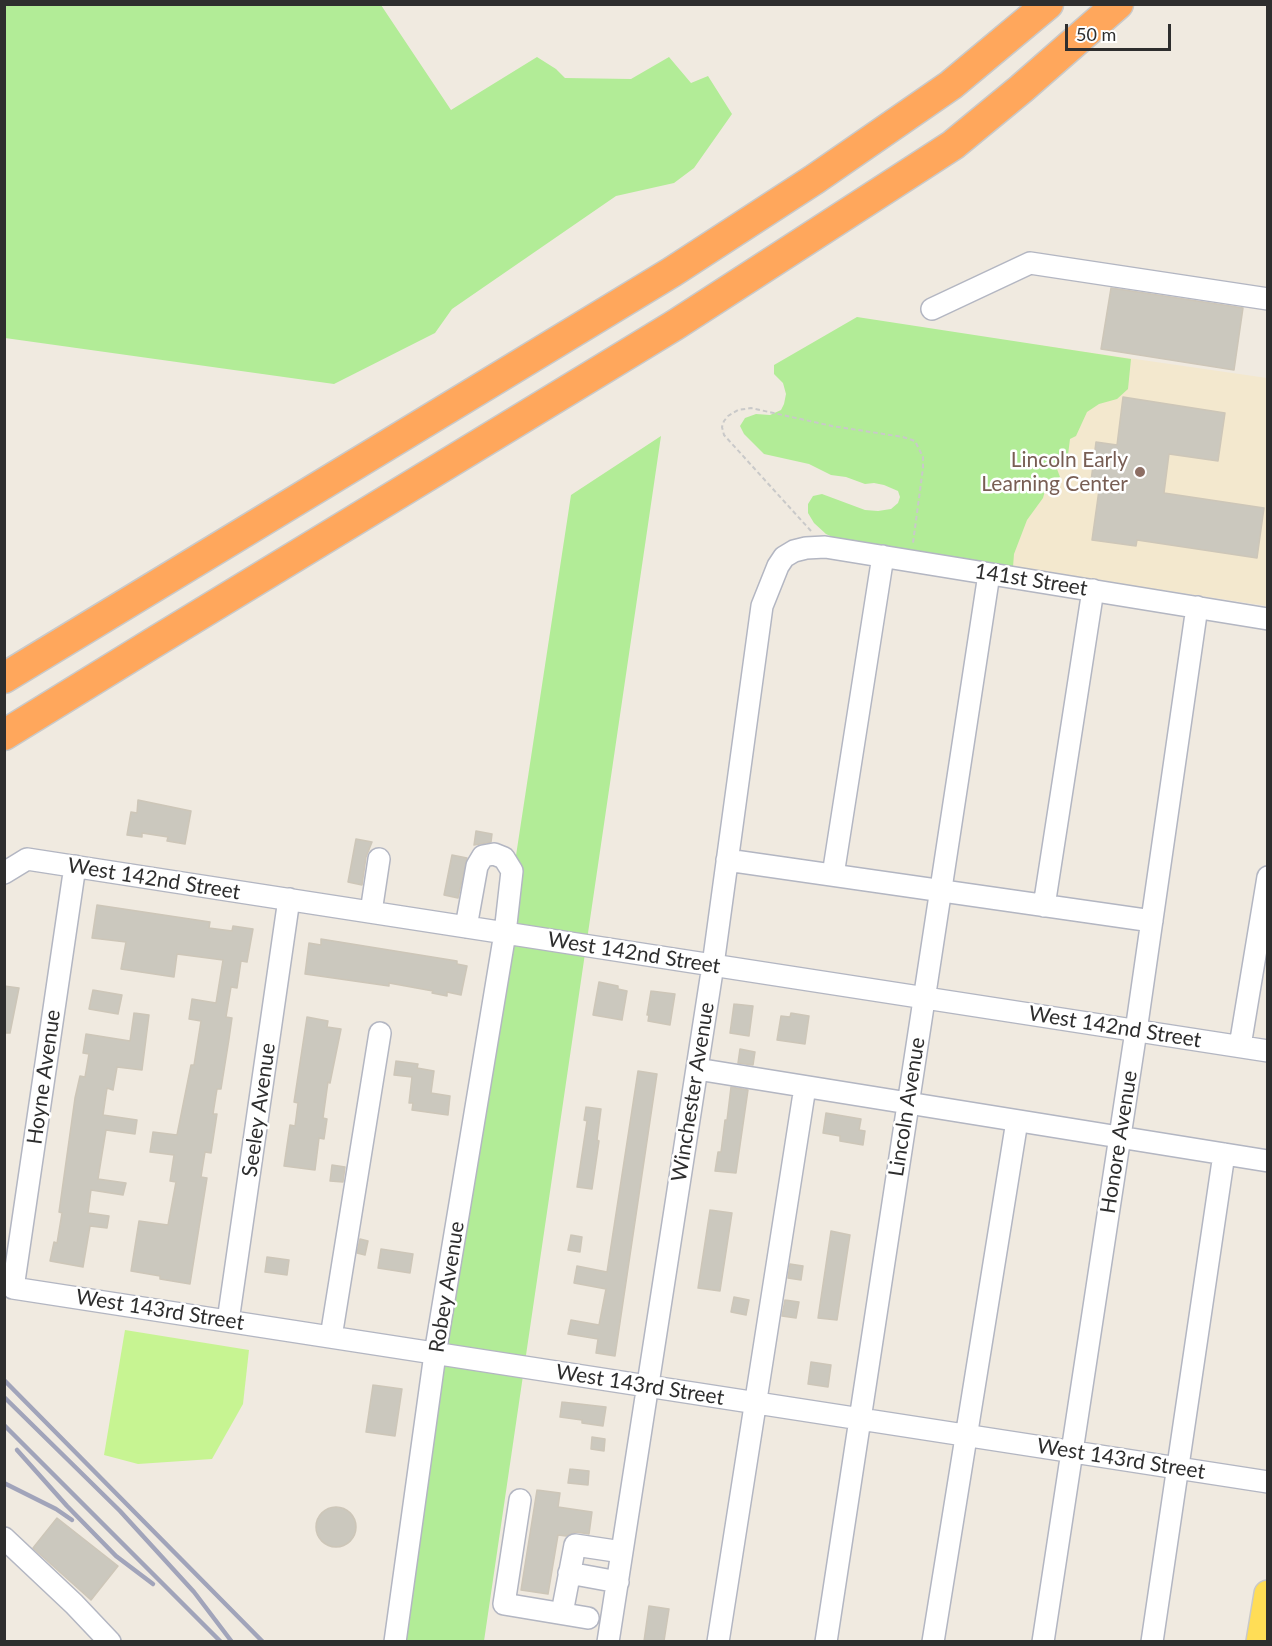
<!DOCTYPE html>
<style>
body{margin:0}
#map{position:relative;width:1272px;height:1646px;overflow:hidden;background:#f0eae0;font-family:Lato,sans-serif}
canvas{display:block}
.frame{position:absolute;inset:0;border:6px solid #2e2e2e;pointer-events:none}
.scale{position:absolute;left:1065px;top:24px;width:106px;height:27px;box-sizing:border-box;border:3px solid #2e2e2e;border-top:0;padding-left:8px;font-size:18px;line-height:21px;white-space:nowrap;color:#2e2e2e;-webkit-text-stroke:4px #fff;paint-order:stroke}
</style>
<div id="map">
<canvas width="1272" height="1646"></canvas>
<div class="frame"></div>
<div class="scale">50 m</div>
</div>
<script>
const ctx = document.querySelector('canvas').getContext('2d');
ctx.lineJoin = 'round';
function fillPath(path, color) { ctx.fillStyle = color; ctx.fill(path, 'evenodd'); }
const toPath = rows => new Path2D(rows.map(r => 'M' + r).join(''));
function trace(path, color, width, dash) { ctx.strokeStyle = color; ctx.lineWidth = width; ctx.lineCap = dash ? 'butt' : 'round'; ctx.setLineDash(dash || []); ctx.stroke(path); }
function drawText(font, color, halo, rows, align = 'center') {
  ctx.font = font + ' Lato,sans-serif'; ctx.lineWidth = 5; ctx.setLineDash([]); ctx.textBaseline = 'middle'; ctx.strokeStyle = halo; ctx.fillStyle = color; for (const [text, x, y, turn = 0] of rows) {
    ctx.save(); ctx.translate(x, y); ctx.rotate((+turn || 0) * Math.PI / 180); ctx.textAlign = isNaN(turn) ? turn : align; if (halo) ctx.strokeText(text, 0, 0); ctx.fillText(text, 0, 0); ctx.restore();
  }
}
const education = toPath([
 [1031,344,1267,378,1267,606,997,565]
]);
const green = toPath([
 [5,4,381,5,451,110,537,57,556,69,565,78,631,79,669,57,691,83,708,76,732,114,694,168,674,183,616,196,452,309,435,333,334,384,5,338],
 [857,317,1131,359,1128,389,1117,399,1099,404,1087,412,1076,436,1070,439,1068,455,1065,461,1060,463,1057,469,1060,477,1046,487,1043,498,1027,520,1014,554,1013,567,841,541,826,534,814,523,808,513,808,504,813,496,822,494,865,510,878,511,891,509,898,503,900,497,898,491,884,485,874,483,865,484,846,477,831,475,809,464,764,454,744,434,740,426,745,418,756,414,770,415,781,410,784,404,786,394,783,383,774,374,774,365],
 [661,436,484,1641,396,1642,571,495]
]);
const pitch = toPath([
 [125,1330,249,1350,243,1404,212,1459,138,1464,104,1455]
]);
const building = toPath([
 [1111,288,1243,308,1234,370,1101,349,1111,288],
 [1123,397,1225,413,1218,461,1169,454,1164,493,1264,508,1257,558,1137,540,1136,546,1092,540,1099,490,1090,489,1096,442,1117,445,1123,397],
 [138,800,191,811,185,844,167,841,168,837,142,833,142,837,127,835,131,812,137,813,138,800],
 [476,831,492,834,491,842,474,845,476,831],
 [356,839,372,842,366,857,362,885,348,882,356,839],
 [452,855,467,858,458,898,444,895,452,855],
 [97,905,210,922,209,928,232,931,233,926,253,929,247,962,241,961,237,988,231,987,226,1017,232,1018,229,1039,221,1089,217,1089,213,1114,217,1114,211,1153,205,1152,201,1177,207,1178,190,1284,160,1279,160,1276,131,1271,139,1221,168,1225,176,1182,170,1181,174,1155,150,1152,153,1132,177,1135,191,1065,194,1065,201,1021,189,1019,192,999,216,1003,223,960,177,954,174,977,121,969,126,942,92,938,97,905],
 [321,939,457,961,457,964,467,966,461,995,447,992,447,996,432,993,433,991,389,983,389,986,305,974,309,943,321,945,321,939],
 [599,982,618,986,618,989,627,991,622,1020,593,1015,599,982],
 [4,986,19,988,10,1033,4,1033,4,986],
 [93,990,122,995,118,1014,89,1009,93,990],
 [651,991,675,994,670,1025,648,1021,649,1015,647,1015,651,991],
 [734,1004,753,1006,749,1036,730,1033,734,1004],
 [134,1013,149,1015,142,1070,117,1067,113,1090,107,1088,103,1115,137,1120,135,1134,106,1130,98,1179,126,1183,123,1195,91,1190,88,1213,109,1216,107,1228,90,1226,83,1267,50,1261,54,1242,57,1243,62,1213,59,1212,75,1098,80,1076,85,1077,89,1054,83,1053,86,1034,130,1041,134,1013],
 [791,1013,809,1016,805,1044,777,1040,781,1016,790,1017,791,1013],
 [307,1017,328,1021,327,1027,341,1029,330,1083,328,1082,323,1118,327,1119,324,1139,319,1138,315,1170,284,1166,290,1125,295,1126,298,1103,294,1102,307,1017],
 [740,1049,755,1052,753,1065,738,1063,740,1049],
 [396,1061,418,1064,417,1068,434,1071,431,1093,450,1096,448,1115,412,1110,413,1103,409,1103,412,1077,394,1075,396,1061],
 [638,1071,657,1074,615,1356,596,1353,598,1339,568,1334,571,1320,599,1325,606,1289,574,1283,577,1266,607,1272,638,1071],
 [731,1087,748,1090,736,1173,715,1171,718,1152,721,1152,725,1120,727,1120,731,1087],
 [586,1107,601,1109,597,1140,599,1141,592,1189,577,1187,587,1121,584,1120,586,1107],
 [826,1113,861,1119,859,1130,865,1131,863,1145,840,1141,840,1136,823,1133,826,1113],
 [332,1165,345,1167,343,1182,330,1181,332,1165],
 [710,1210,732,1213,720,1291,698,1288,710,1210],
 [831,1231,850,1235,837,1320,818,1318,831,1231],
 [571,1235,582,1237,580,1252,568,1250,571,1235],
 [360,1239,368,1241,365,1255,357,1253,360,1239],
 [381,1249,413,1254,410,1273,378,1268,381,1249],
 [267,1257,289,1260,287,1275,265,1272,267,1257],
 [790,1264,803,1266,801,1280,788,1278,790,1264],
 [734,1297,749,1300,746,1315,731,1312,734,1297],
 [785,1300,799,1302,796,1318,782,1316,785,1300],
 [811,1362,831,1365,828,1387,808,1384,811,1362],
 [373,1385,402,1389,395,1436,366,1432,373,1385],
 [562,1402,606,1407,603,1426,582,1423,582,1420,560,1417,562,1402],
 [592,1437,605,1439,604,1451,591,1449,592,1437],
 [570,1469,589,1471,588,1485,568,1483,570,1469],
 [537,1490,560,1493,558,1507,592,1512,589,1534,576,1532,566,1536,558,1535,548,1594,521,1590,537,1490],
 '316 1527a20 20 0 1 1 40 0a20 20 0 1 1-40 0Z',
 [57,1518,118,1566,91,1600,33,1548,57,1518],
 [649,1606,669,1609,664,1641,644,1641,649,1606]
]);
const path = toPath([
 [811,531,724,435,722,427,724,421,728,416,738,410,751,408,832,426,903,437,915,441,923,457,923,468,913,543]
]);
const minor = toPath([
 [932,309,1030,263,1268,299],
 [727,860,1152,921],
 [75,866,13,1288,1268,1482],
 [4,873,27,859,1268,1051],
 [833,875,883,556],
 [1044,906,1093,590],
 [371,912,379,859],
 [1240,1046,1268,877],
 [697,1069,1268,1161],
 [228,1321,289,899],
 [331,1337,380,1033],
 [520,1500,504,1604,588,1618],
 [4,1538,74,1604,110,1642],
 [569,1573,618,1582],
 [562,1613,575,1545,622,1552],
 [395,1642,435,1354,505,933,512,871,504,858,494,854,483,856,477,866,466,927],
 [608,1642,713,965,762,606,778,566,784,557,794,551,806,548,825,547,1268,619],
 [718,1642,805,1087],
 [826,1642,989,574],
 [933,1642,1017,1121],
 [1043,1642,1136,1031,1197,607],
 [1152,1642,1224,1154]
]);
const major = toPath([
 [1260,1642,1268,1594]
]);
const highway = toPath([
 [4,678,672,272,815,179,951,85,1048,4],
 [4,735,153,643,675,325,953,145,1021,89,1118,4]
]);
const rail = toPath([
 [4,1380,263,1642],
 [4,1397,120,1511,194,1592,232,1642],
 [4,1425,221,1642],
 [17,1450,67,1506,116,1556,153,1584],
 [4,1483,56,1509,72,1520]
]);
const markers = [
 [1140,472,6,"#8d6e63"]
];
const educationNames = [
 ["Lincoln Early",1128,460],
 ["Learning Center",1128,484]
];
const streetNames = [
 ["141st Street",1031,580,9],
 ["West 142nd Street",154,879,9],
 ["West 142nd Street",634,953,9],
 ["West 142nd Street",1115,1027,9],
 ["Hoyne Avenue",44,1077,-82],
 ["Winchester Avenue",693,1092,-81],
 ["Lincoln Avenue",907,1107,-81],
 ["Seeley Avenue",259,1110,-82],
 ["Honore Avenue",1119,1142,-81],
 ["Robey Avenue",447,1287,-81],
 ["West 143rd Street",160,1310,9],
 ["West 143rd Street",640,1385,9],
 ["West 143rd Street",1121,1459,9]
];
fillPath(education, '#f3e8ce');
fillPath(green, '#b2ec97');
fillPath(pitch, '#c7f492');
fillPath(building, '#cbc8be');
trace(building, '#cdc6b8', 1.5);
trace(minor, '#b3b6c2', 24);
trace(major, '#c9c9c9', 30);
trace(highway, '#c9c9c9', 33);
trace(path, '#c9c9c9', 2, [4.5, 3]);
trace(minor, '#fff', 21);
trace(major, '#ffdd56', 27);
trace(highway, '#ffa75c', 30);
trace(rail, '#a1a4ba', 4.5);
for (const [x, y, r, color] of markers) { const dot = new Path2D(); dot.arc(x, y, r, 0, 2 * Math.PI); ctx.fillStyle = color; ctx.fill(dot); trace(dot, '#fff', 2); }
drawText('21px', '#785e54', '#fff', educationNames, 'right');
drawText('21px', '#2e2e2e', '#fff', streetNames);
</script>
